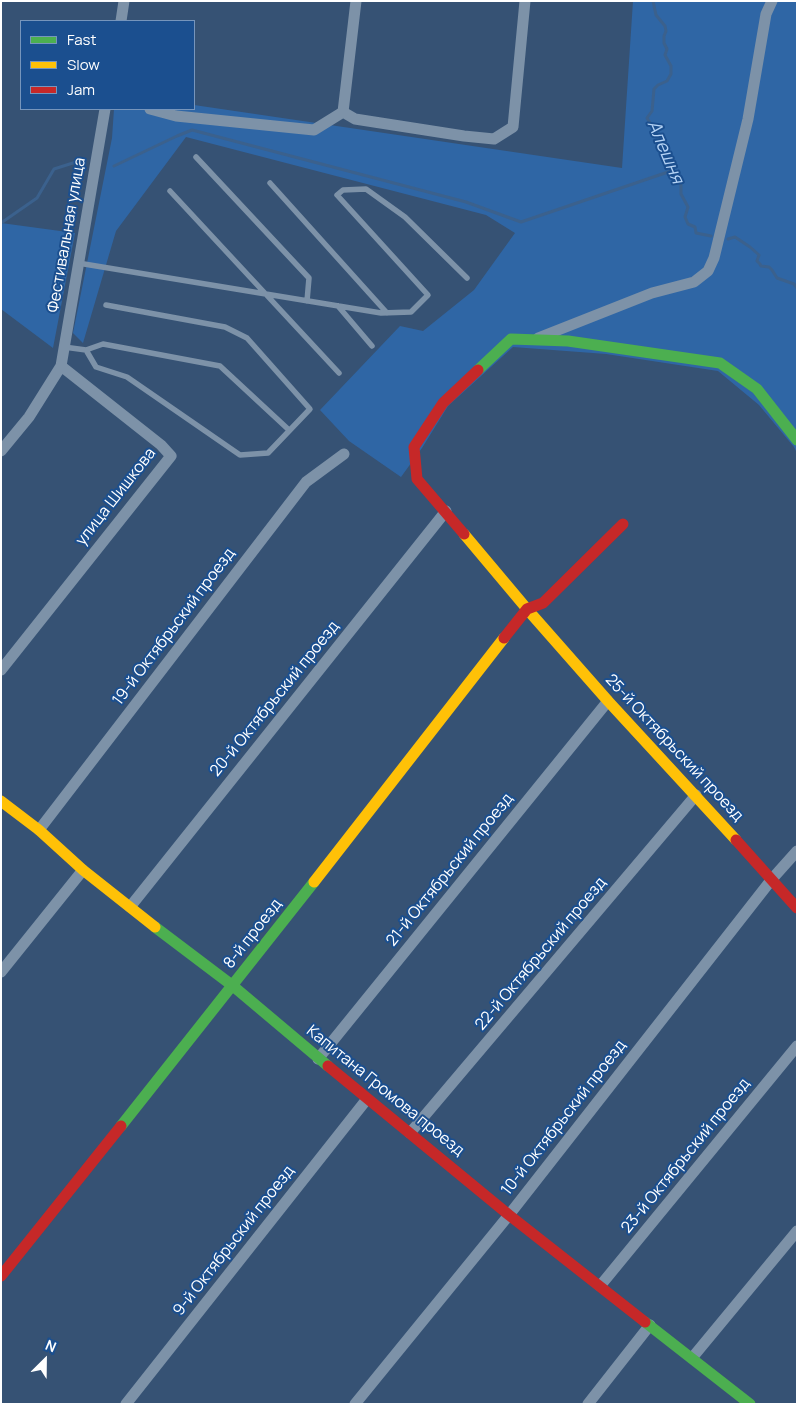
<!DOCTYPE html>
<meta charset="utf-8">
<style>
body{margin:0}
#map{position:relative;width:798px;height:1405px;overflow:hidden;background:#365274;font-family:Manrope,sans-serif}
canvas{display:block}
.frame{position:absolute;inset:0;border:2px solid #fff;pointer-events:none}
.legend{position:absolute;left:20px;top:20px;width:175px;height:90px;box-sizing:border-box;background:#1b4f8f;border:1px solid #7695bc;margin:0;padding:6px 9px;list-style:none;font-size:15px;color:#fff}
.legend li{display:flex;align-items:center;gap:10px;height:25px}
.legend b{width:25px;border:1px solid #7695bc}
.north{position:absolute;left:20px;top:1335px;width:50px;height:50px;-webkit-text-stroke:4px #1b4f8f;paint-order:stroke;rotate:23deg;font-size:14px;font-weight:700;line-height:20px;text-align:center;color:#fff}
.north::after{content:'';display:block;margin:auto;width:18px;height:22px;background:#fff;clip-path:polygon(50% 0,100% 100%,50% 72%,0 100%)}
</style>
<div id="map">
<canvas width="798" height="1405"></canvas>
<div class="frame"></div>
<ul class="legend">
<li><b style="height:6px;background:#4caf50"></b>Fast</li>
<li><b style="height:6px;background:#ffc107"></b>Slow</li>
<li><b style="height:6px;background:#c62828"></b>Jam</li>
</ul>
<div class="north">N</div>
</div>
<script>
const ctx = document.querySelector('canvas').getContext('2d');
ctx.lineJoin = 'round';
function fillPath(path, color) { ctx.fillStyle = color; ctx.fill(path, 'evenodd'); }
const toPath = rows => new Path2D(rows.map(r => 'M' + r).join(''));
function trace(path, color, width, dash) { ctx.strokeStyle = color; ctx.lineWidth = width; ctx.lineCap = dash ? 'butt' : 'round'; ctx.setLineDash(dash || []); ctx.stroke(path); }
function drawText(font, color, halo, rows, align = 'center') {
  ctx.font = font + ' Manrope,sans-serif'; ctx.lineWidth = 4; ctx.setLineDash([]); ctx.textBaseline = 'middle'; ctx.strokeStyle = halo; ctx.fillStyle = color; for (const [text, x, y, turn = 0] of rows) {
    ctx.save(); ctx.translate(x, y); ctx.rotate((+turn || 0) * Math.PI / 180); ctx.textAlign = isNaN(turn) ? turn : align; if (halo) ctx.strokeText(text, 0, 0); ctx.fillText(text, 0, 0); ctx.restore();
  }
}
const green = toPath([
 [633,1,797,1,797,453,794,447,759,405,718,371,606,354,513,347,448,406,422,448,401,477,349,441,320,410,400,326,423,331,474,290,515,233,486,215,186,137,116,231,83,343,73,333,112,138,114,109,194,109,194,105,622,168],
 [1,223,75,233,53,348,1,309]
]);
const stream = toPath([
 [653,1,656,15,665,26,666,31,664,36,664,43,667,49,665,55,671,66,671,74,667,81,658,85,654,89,652,111,647,118,661,141,661,147,665,150,667,159,670,163,671,171,677,172,679,176,678,180,681,185,681,194,688,207,685,217,688,224,695,227,696,233,711,236],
 [114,166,177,136,192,130,466,202,521,222,671,171],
 [1,223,37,198,54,169,76,162,82,162],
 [728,239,735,237,750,247,759,255,757,261,760,264,761,266,769,267,772,270,777,278,794,284,797,288]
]);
const lane = toPath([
 [196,157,309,278,307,301],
 [270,183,387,313],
 [170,191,339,373],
 [78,263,381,313,411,312,428,295,337,195,343,190,366,189,405,217,467,278],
 [338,306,372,346],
 [64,347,86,350,96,367,127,377,240,455,268,453,310,409,247,338,225,327,106,305],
 [86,350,103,344,220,366,289,430]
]);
const street = toPath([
 [121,21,124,1],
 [150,109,176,116,314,130,343,112],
 [343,112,355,119,464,136,494,139,513,127,525,1],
 [343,112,356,1],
 [538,338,652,293,694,282,708,271,714,258,748,119,766,14,772,1],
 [1,451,29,417,61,366,105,109],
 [1,670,171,456,161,445,61,366],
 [39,830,306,482,344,454],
 [130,907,446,511],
 [1,972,83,870],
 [318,1059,608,701],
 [410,1133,696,795],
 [600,1286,797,1046],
 [692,1358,797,1231],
 [126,1404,367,1099],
 [355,1404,509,1215,772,879,797,851],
 [588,1404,650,1325]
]);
const fast = toPath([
 [478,370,511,339,568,341,720,363,757,389,797,440],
 [155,927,233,986,328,1066],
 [121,1126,314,882],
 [645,1322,750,1404]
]);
const slow = toPath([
 [464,534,527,609,608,701,736,840],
 [1,801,39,830,83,870,155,927],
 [314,882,504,638]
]);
const jam = toPath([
 [464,534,417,479,414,447,443,403,478,370],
 [504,638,527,609,543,603,623,524],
 [736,840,797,908],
 [328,1066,509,1215,645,1322],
 [1,1276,121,1126]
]);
const streetNames = [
 ["Фестивальная улица",67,235,-80],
 ["улица Шишкова",116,497,-52],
 ["19-й Октябрьский проезд",174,627,-53],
 ["20-й Октябрьский проезд",275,699,-51],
 ["25-й Октябрьский проезд",674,748,47],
 ["21-й Октябрьский проезд",450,870,-51],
 ["8-й проезд",253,934,-52],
 ["22-й Октябрьский проезд",541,954,-50],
 ["Капитана Громова проезд",385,1091,39],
 ["10-й Октябрьский проезд",564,1118,-52],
 ["23-й Октябрьский проезд",686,1156,-51],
 ["9-й Октябрьский проезд",234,1241,-52]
];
const waterNames = [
 ["Алешня",665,152,67]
];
fillPath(green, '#2f66a5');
trace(stream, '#3b618d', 3);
trace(lane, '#7d92a8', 5.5);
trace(street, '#7d92a8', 11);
trace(fast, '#4caf50', 11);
trace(slow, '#ffc107', 11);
trace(jam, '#c62828', 11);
drawText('16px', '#fff', '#1b4f8f', streetNames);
drawText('italic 18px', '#b5d3f5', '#1b4f8f', waterNames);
</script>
